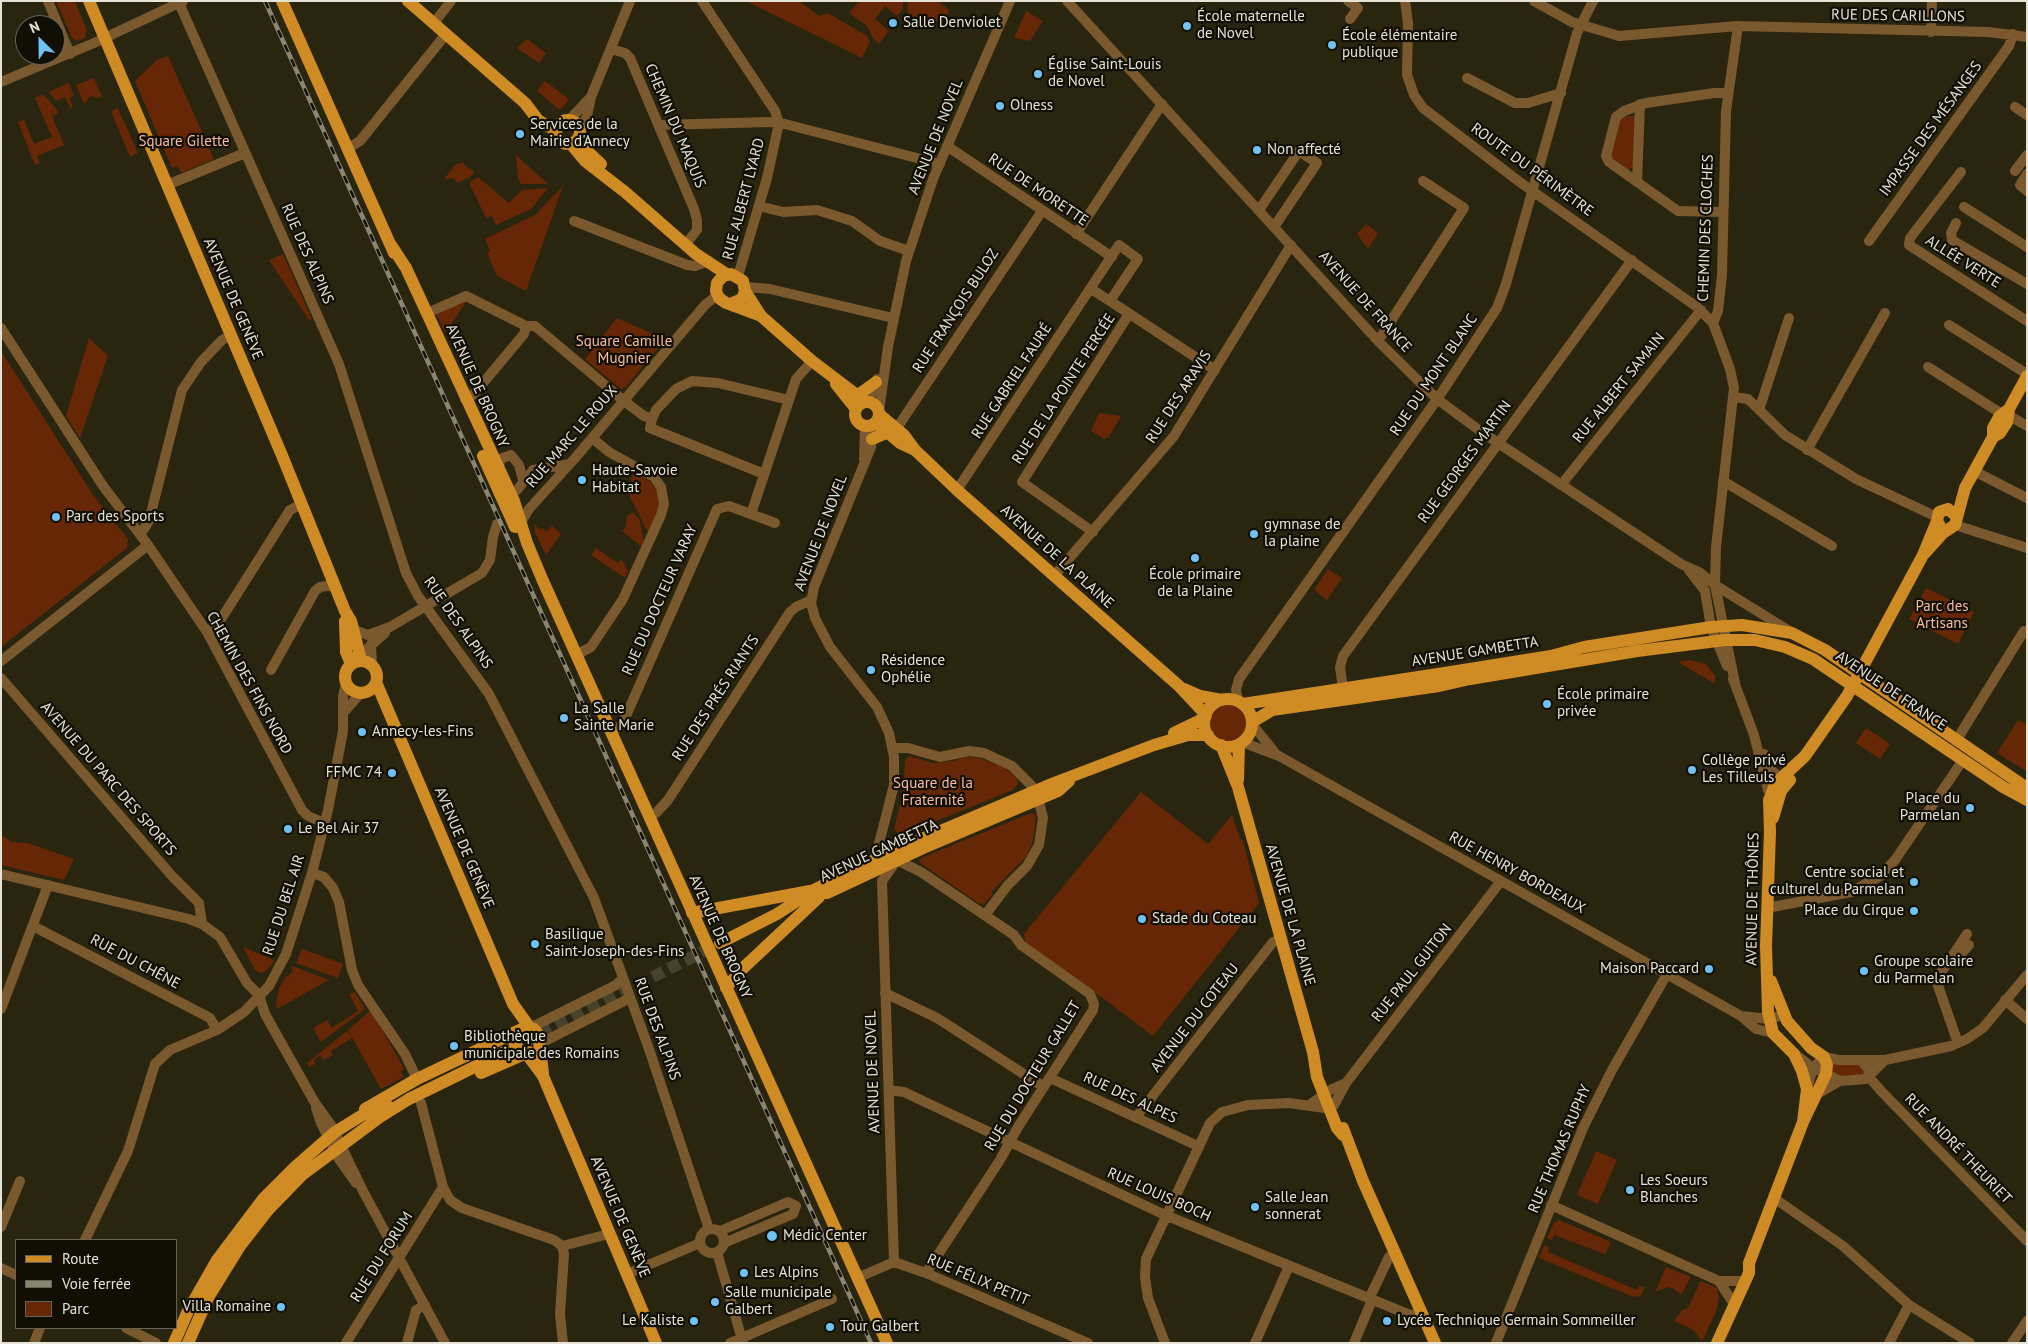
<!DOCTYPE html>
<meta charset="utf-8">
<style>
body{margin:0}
#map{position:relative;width:2028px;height:1344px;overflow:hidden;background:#2a250e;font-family:"PT Sans",sans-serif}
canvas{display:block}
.frame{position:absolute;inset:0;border:2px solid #e6e4d6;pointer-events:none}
.legend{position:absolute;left:15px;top:1239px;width:162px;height:90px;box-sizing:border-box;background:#100e05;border:1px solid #666459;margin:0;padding:6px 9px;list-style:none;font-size:15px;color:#e6e4d6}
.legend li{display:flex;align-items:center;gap:10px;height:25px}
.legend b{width:25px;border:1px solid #666459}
.north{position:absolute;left:15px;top:15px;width:50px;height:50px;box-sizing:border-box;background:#100e05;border:1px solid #666459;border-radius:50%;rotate:337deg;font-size:14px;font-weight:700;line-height:20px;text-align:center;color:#e6e4d6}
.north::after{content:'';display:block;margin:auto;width:18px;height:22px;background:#70c2f4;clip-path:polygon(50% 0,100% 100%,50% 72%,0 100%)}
</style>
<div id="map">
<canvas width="2028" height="1344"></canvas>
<div class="frame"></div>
<ul class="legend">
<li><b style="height:6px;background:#cf8b24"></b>Route</li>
<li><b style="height:6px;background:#8a8674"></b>Voie ferrée</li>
<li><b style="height:14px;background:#662706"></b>Parc</li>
</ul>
<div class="north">N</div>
</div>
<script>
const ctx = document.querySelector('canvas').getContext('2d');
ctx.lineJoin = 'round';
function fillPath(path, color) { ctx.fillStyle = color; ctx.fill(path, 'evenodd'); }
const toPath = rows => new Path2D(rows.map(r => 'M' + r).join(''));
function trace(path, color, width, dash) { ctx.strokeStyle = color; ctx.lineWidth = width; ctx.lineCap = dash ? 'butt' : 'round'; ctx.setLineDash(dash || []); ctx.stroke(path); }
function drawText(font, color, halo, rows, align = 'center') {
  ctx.font = font + ' "PT Sans",sans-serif'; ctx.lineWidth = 4.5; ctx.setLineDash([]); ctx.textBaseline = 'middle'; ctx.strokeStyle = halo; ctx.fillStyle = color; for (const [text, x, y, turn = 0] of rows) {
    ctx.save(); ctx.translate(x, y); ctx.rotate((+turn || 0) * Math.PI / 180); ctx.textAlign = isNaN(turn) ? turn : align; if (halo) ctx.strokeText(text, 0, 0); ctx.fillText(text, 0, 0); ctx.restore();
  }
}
const green = toPath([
 [56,1,75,1,87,31,85,38,77,41,72,38],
 [746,1,799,1,819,16,828,13,867,36,870,42,862,58],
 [859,1,903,1,903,9,897,16,885,6,875,19,889,31,879,44,873,38,867,26,849,13],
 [907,1,937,1,948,9,949,20,919,23,919,19,908,20],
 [1026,11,1043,21,1030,41,1014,38],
 [527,39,546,53,539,63,517,48],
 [168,56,214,159,181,173,178,166,172,168,135,81,157,60],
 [94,78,102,97,97,98,91,96,84,104,76,85],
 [545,81,569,99,561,109,558,109,537,91],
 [69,83,74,96,69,98,73,107,70,108,65,97,56,101,49,92],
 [43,94,57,110,58,113,52,116,64,145,37,156,40,163,35,165,18,122,24,120,34,144,52,137,35,98],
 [118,108,138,153,130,157,111,111],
 [1624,116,1635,116,1634,167,1628,170,1610,156,1620,119],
 [516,155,548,184,521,184,518,179],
 [463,162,465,166,474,171,473,175,458,183,453,178,444,179,456,164],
 [478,177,509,203,522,190,548,188,531,209,496,225,492,216,486,218,470,185,471,181],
 [563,186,526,291,497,276,487,253,490,251,485,239,535,215],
 [1366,224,1378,233,1368,249,1357,234],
 [283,254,312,319,309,320,269,260],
 [468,299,448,329,445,332,436,314],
 [617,318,662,338,663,342,625,388,621,389,585,359],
 [89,338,108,356,80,438,66,416],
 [1,351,93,495,128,539,127,548,1,647],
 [1099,413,1121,416,1109,437,1104,439,1091,431],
 [635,471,652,483,658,493,659,507,650,532,647,531,629,495,629,484],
 [633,512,640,520,641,528,644,541,641,546,622,531,626,526,627,516],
 [534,524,540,530,542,528,546,532,552,526,561,534,546,555,535,533],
 [596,548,618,563,621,560,623,561,628,571,625,578,591,555],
 [1328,569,1342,578,1327,600,1314,590],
 [1926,588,1974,612,1958,644,1909,619],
 [1689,660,1706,664,1715,676,1715,684,1678,662],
 '1210 723a18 18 0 1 1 36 0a18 18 0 1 1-36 0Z',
 [2018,720,2027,725,2027,769,2024,770,1997,753],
 [1866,728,1890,744,1880,759,1856,743],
 [909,756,933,763,954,761,965,757,979,758,1003,767,1017,777,1018,784,1013,790,899,836,894,828,903,794,905,761],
 [1141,792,1208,844,1232,815,1240,838,1243,841,1259,903,1153,1036,1104,999,1026,946,1024,934],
 [1031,813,1036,815,1035,826,1033,841,1026,857,991,892,993,894,984,904,978,903,919,862,921,858],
 [1,835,12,842,28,843,74,859,64,880,1,865],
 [243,947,274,960,273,963,265,972,260,973,255,970],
 [302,949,343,964,338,978,296,963],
 [292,966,329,980,277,1009,276,1003,279,989,286,976,288,977,293,970,291,968],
 [355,992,365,1009,321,1042,313,1028,327,1020,332,1028,358,1011,349,994],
 [371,1010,404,1068,401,1072,404,1077,381,1089,348,1030],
 [347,1031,352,1038,331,1051,333,1055,324,1060,320,1055,314,1060,315,1064,309,1067,307,1063],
 [1831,1063,1860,1064,1865,1075,1846,1079,1831,1074],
 [1596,1151,1617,1160,1598,1204,1577,1195],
 [1559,1220,1611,1242,1605,1254,1554,1235,1552,1240,1547,1238,1554,1223],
 [1544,1245,1549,1247,1548,1252,1637,1290,1639,1286,1645,1287,1642,1294,1638,1297,1631,1296,1539,1258],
 [1666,1267,1691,1277,1681,1295,1674,1289,1668,1287,1655,1292],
 [1701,1281,1717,1288,1719,1298,1716,1312,1702,1341,1692,1329,1674,1321,1682,1310,1687,1309]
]);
const majorTunnel = toPath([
 [508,1050,718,944]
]);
const minor = toPath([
 [48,1,70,54],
 [702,1,775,111,779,123,767,178,738,276],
 [1067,1,1378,341,1437,399,1483,433,1681,564,1699,572,1715,585,1791,632],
 [1348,1,1358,8,1350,19],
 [1405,1,1408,23,1407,75,1414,95,1423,108,1521,183,1697,307,1713,323],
 [1534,1,1572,22,1619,36,1738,26,1988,32,2027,37],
 [179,3,339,364,406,573,418,596,489,694,594,898,649,1049,709,1229],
 [434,23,451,1],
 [1931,32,1932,1],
 [611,49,625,53,630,58,694,209,697,220,697,230,685,245],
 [1467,78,1515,103,1528,103,1561,93],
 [1,82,94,43,183,1],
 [2015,107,2027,115],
 [569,120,591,97],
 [660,125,770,122,785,124,940,164],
 [580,130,587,116,591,97,630,1],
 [947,146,1112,257],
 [347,149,360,141,446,34],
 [2015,171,2027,155],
 [1961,172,1910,238,1909,245,2027,321],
 [2027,174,2020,185,2027,191],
 [1637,182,1640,104],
 [167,185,245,153],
 [759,206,783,212,817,210,852,221,880,241,909,251],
 [1964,207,2027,247],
 [1259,210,1299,151,1317,163,1274,227],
 [1723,212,1678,211,1609,162,1606,156,1616,117,1624,111,1646,103,1714,93,1728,93],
 [574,221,687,265,695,266,709,261],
 [1956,223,1951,233,1952,240,2027,284],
 [1076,234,1162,104],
 [1869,241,2009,46,2013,34],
 [745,287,770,289,893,318],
 [1110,301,1215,370],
 [427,313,466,296,526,326,535,326,624,401,644,416,652,419,650,428,764,474],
 [1949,325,2027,374],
 [1,328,103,486,148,545,207,632,302,810,308,816,324,823],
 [1378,341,1464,208,1423,181],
 [1928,367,2002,414,2008,415,2027,426],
 [1733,397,1748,399,1785,435,1856,479,1937,517],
 [465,399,473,395,524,334,526,326],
 [868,402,877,379],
 [1759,410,1789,318],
 [879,411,888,347,906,261,933,179,1010,1],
 [652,419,656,410,676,389,692,381,718,383,789,400],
 [874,424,871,447,814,587,811,603,815,618,830,647,877,707,889,733,894,757,894,785,875,859],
 [897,428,1042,211],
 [1807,450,1885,313],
 [864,459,865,426],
 [499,469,500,459,511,455,519,465,523,480],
 [1974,471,2027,498],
 [1723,481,1832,546],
 [1561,485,1701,310],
 [517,490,533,470,570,464],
 [957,490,1119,245,1138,259,1110,301,1091,289],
 [751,514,796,379,812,361],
 [1955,525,2027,548],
 [518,527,529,509,576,457,705,305,717,295],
 [1093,532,1022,482,1129,314],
 [140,535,149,521,182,390,201,362,222,340,231,335],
 [1689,570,1705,591,1711,627,1727,666],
 [1054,576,1174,436,1291,245],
 [354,630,368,635,390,627,482,573,490,560,493,537,497,524],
 [207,632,218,624,290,510,302,504],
 [371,644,372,664],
 [576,655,591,647,623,599,661,515,664,504,661,487,654,477,609,452,592,438],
 [362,660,368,648,385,633],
 [1,661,148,545],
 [271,670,315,591,320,587,335,585],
 [1,678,172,876,199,903,202,924],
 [1733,679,1754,735,1768,790,1776,794],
 [1735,683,1715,585,1716,547,1734,388,1730,369,1713,323,1718,311,1722,275,1726,111,1738,26],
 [1343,689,1340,667,1343,656,1632,260],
 [1238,701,1236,690,1239,679,1440,395,1497,308,1506,284,1577,33,1593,1],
 [344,712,361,693],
 [1252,724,1276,754],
 [610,732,622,725,717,509,729,506,775,523],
 [1956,741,2024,631,2027,632],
 [1242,742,1279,756,1741,1016,1756,1029,1773,1033],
 [893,748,908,748,940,757,969,751,984,753,1012,766,1031,785,1039,802,1043,818,1039,845,1027,866,1008,885,985,915],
 [1764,754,1771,770,1786,784],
 [649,817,656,813,668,800,790,612,796,607,811,600],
 [312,873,324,877,333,888,339,902,352,970,358,985,405,1054,417,1079],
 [1,874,189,919,202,924,220,937,247,983,259,995,265,1014,315,1103,331,1125,363,1191,445,1343],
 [1767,908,1851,892,1880,876,1895,860,1963,760],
 [33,926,210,1018,217,1030],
 [1950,961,1954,962,1969,945],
 [885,993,937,1018,1044,1087],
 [2005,1000,2027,1019],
 [1,1009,48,885],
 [1741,1016,1769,1019,1784,1015],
 [530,1028,616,985,622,979],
 [1958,1043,1936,980,1967,934],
 [539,1044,630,998],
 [1795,1054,1810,1066,1840,1081,1866,1079,1885,1060],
 [1861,1060,1868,1069,1869,1077,1882,1092,2027,1241],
 [1050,1078,1198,1146],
 [1807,1089,1813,1068,1824,1057,1839,1060,1885,1060,1951,1046,1967,1039,1983,1028,2027,975],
 [889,1090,904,1092,1165,1215,1410,1315,1422,1313],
 [1819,1093,1840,1081],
 [421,1103,443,1187,450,1200,462,1208,554,1240,562,1246,564,1254,560,1314,563,1343],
 [1309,1105,1332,1089,1346,1083],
 [316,1108,321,1123,339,1159,356,1183],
 [1136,1117,1273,942,1280,940],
 [1774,1198,1843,1246,1909,1305,1970,1343],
 [1551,1205,1719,1281,1740,1281],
 [1,1227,20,1181],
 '700 1241a12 12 0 1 1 24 0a12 12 0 1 1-24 0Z',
 [720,1231,788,1202,796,1206,793,1214,724,1243],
 [85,1240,128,1151,155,1064,170,1050,217,1030,244,1012,269,986,286,954,312,873,328,810,343,731,343,696,346,684],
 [562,1246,609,1234],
 [717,1252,743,1343],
 [894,1262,882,881,897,860,921,872,1014,935,1021,945,1090,994,1094,1004,1093,1010,1018,1127,1000,1160,926,1273],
 [1,1268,16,1275],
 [627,1274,700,1243],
 [857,1278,894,1262,926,1273,1088,1343],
 [1719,1281,1732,1301],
 [1369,1299,1389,1257,1395,1254],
 [126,1328,156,1343],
 [34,1343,40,1328],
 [346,1343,443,1187],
 [407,1343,416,1310,425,1305],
 [730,1343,832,1299],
 [1165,1343,1148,1298,1145,1277,1146,1259,1210,1123,1222,1112,1248,1105,1289,1103,1325,1108,1334,1105,1346,1083,1501,881],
 [1255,1343,1289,1266],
 [1354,1343,1372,1300],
 [1496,1343,1583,1128,1612,1070,1667,974],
 [1889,1343,1909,1305],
 [2012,1343,2027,1321]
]);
const major = toPath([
 [89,1,281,453,345,611,351,621,361,660],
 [282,1,394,253],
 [408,1,525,103,538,120,556,131],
 '556 132a12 12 0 1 1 24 0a12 12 0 1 1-24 0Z',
 [580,134,584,148,601,164],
 [570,143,585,161,625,192,696,254,728,275],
 [391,245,406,268,514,501,527,543,543,581,887,1343],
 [745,291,761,316,812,361,866,402],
 [730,304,742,299,745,291,743,281,731,274,723,276,717,283,716,291,719,298,726,303,761,316],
 [836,384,856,409],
 [858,395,876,382],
 '855 414a12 12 0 1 1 24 0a12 12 0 1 1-24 0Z',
 [879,414,904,435,915,450,957,490,1179,686,1206,715],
 [880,426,900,443,913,449],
 [1993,437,2000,433,2007,422,2009,409],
 [872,439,889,432],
 [483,456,515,527],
 [1940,526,1937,521,1939,512,1948,509,1955,515],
 [1925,553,1943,533,1955,525,1965,488,1993,437,1993,428,1999,417,2009,409,2027,376],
 [345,621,346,652,351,664],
 '345 677a16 16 0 1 1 32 0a16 16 0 1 1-32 0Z',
 [376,682,513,1004,530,1028],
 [1184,689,1200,696,1222,700],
 '1204 723a24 24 0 1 1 48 0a24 24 0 1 1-48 0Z',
 [1243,704,1451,672,1551,656,1584,647,1711,627,1742,625,1792,633,1825,650,2027,788],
 [1252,722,1272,710,1439,686,1470,679,1637,651,1725,640,1755,640,1785,647,1813,659,2003,787,2027,800],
 [1174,733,1205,718],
 [1221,745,1238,787,1313,1052,1317,1077,1337,1128,1343,1135],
 [1238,780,1239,744],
 [1773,818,1781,791,1790,780],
 [827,893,923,848,1058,791,1069,781],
 [692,913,810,891],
 [720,943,777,914,814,890,891,852,1054,783,1154,745,1188,735,1208,735],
 [726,988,741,970,819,897],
 [518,1032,514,1039,515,1045,520,1050,526,1053,543,1076,656,1343],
 [481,1073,529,1052],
 [365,1109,417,1079,524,1028,534,1029,538,1034,543,1073],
 [1803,1122,1807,1089,1802,1071,1794,1054,1773,1033,1768,1012,1766,946,1770,832,1769,800,1776,783,1805,756,1847,696,1923,555,1937,521],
 [1343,1128,1363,1181,1435,1343],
 [174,1343,188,1311,217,1260,263,1199,295,1167,335,1132,364,1114,388,1106],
 [188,1343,209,1296,240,1246,268,1210,302,1175,380,1117,409,1099,505,1052],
 [1717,1343,1749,1273,1749,1263,1803,1122,1826,1074,1827,1065,1824,1057,1811,1048,1787,1021,1771,981]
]);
const rail = toPath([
 [265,1,871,1343]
]);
const markers = [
 [893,23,5,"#70c2f4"],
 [1187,26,5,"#70c2f4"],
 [1332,45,5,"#70c2f4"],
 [1038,74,5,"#70c2f4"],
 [1000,106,5,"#70c2f4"],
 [520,134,5,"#70c2f4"],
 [1257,150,5,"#70c2f4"],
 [582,480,5,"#70c2f4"],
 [56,517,5,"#70c2f4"],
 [1254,534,5,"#70c2f4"],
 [1195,558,5,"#70c2f4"],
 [871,670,5,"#70c2f4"],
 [1547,704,5,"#70c2f4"],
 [564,718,5,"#70c2f4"],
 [362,732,5,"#70c2f4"],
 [1692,770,5,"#70c2f4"],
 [392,773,5,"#70c2f4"],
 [1970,808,5,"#70c2f4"],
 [288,829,5,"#70c2f4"],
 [1914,882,5,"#70c2f4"],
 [1914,911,5,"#70c2f4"],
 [1142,919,5,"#70c2f4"],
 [535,944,5,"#70c2f4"],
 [1709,969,5,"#70c2f4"],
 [1864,971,5,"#70c2f4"],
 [454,1046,5,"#70c2f4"],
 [1630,1190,5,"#70c2f4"],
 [1255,1207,5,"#70c2f4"],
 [772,1236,6,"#70c2f4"],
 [744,1273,5,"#70c2f4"],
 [715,1302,5,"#70c2f4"],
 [281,1307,5,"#70c2f4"],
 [694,1321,5,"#70c2f4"],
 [1387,1321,5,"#70c2f4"],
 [830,1327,5,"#70c2f4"]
];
const streetNames = [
 ["RUE DES CARILLONS",1898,16,1],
 ["CHEMIN DU MAQUIS",675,126,67],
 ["IMPASSE DES MÉSANGES",1931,129,-54],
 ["AVENUE DE NOVEL",936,137,-68],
 ["ROUTE DU PÉRIMÈTRE",1532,170,36],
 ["RUE DE MORETTE",1038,190,34],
 ["RUE ALBERT LYARD",744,199,-75],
 ["CHEMIN DES CLOCHES",1706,228,-88],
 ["RUE DES ALPINS",307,254,66],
 ["ALLÉE VERTE",1963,262,32],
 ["AVENUE DE GENÈVE",233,299,67],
 ["AVENUE DE FRANCE",1365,302,48],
 ["RUE FRANÇOIS BULOZ",956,311,-57],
 ["RUE DU MONT BLANC",1434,375,-56],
 ["RUE GABRIEL FAURÉ",1012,381,-57],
 ["AVENUE DE BROGNY",477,386,66],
 ["RUE ALBERT SAMAIN",1619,388,-51],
 ["RUE DE LA POINTE PERCÉE",1064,389,-57],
 ["RUE DES ARAVIS",1179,397,-57],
 ["RUE MARC LE ROUX",572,437,-49],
 ["RUE GEORGES MARTIN",1465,462,-54],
 ["AVENUE DE NOVEL",821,533,-69],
 ["AVENUE DE LA PLAINE",1057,557,42],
 ["RUE DU DOCTEUR VARAY",660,600,-66],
 ["RUE DES ALPINS",458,623,55],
 ["AVENUE GAMBETTA",1475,652,-9],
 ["CHEMIN DES FINS NORD",249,683,61],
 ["AVENUE DE FRANCE",1891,691,34],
 ["RUE DES PRÉS RIANTS",716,698,-57],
 ["AVENUE DU PARC DES SPORTS",108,779,49],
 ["AVENUE DE GENÈVE",464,848,67],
 ["AVENUE GAMBETTA",879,851,-25],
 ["RUE HENRY BORDEAUX",1517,873,29],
 ["AVENUE DE THÔNES",1753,899,-89],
 ["RUE DU BEL AIR",284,905,-72],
 ["AVENUE DE LA PLAINE",1290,915,74],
 ["AVENUE DE BROGNY",720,937,66],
 ["RUE DU CHÊNE",135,962,28],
 ["RUE PAUL GUITON",1412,973,-52],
 ["AVENUE DU COTEAU",1195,1018,-52],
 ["RUE DES ALPINS",657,1029,70],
 ["AVENUE DE NOVEL",873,1072,-92],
 ["RUE DU DOCTEUR GALLET",1033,1076,-59],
 ["RUE DES ALPES",1130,1098,25],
 ["RUE THOMAS RUPHY",1560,1149,-67],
 ["RUE ANDRÉ THEURIET",1958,1149,46],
 ["RUE LOUIS BOCH",1159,1195,24],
 ["AVENUE DE GENÈVE",620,1217,67],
 ["RUE DU FORUM",382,1257,-58],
 ["RUE FÉLIX PETIT",978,1280,23]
];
const poiNames = [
 ["École maternelle",1197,17],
 ["de Novel",1197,34],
 ["Salle Denviolet",903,23],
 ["École élémentaire",1342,36],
 ["publique",1342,53],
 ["Église Saint-Louis",1048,65],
 ["de Novel",1048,82],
 ["Olness",1010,106],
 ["Services de la",530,125],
 ["Mairie d'Annecy",530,142],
 ["Non affecté",1267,150],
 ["Haute-Savoie",592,471],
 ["Habitat",592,488],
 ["Parc des Sports",66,517],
 ["gymnase de",1264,525],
 ["la plaine",1264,542],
 ["École primaire",1195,575,"center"],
 ["de la Plaine",1195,592,"center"],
 ["Résidence",881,661],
 ["Ophélie",881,678],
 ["École primaire",1557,695],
 ["privée",1557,712],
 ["La Salle",574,709],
 ["Sainte Marie",574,726],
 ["Annecy-les-Fins",372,732],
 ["Collège privé",1702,761],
 ["Les Tilleuls",1702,778],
 ["FFMC 74",382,773,"right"],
 ["Place du",1960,799,"right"],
 ["Parmelan",1960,816,"right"],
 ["Le Bel Air 37",298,829],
 ["Centre social et",1904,873,"right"],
 ["culturel du Parmelan",1904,890,"right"],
 ["Place du Cirque",1904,911,"right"],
 ["Stade du Coteau",1152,919],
 ["Basilique",545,935],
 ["Saint-Joseph-des-Fins",545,952],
 ["Groupe scolaire",1874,962],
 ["du Parmelan",1874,979],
 ["Maison Paccard",1699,969,"right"],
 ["Bibliothèque",464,1037],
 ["municipale des Romains",464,1054],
 ["Les Soeurs",1640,1181],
 ["Blanches",1640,1198],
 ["Salle Jean",1265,1198],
 ["sonnerat",1265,1215],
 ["Médic Center",783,1236],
 ["Les Alpins",754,1273],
 ["Salle municipale",725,1293],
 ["Galbert",725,1310],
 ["Villa Romaine",271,1307,"right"],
 ["Le Kaliste",684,1321,"right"],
 ["Lycée Technique Germain Sommeiller",1397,1321],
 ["Tour Galbert",840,1327]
];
const parkNames = [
 ["Square Gilette",184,142],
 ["Square Camille",624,342],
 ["Mugnier",624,359],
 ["Parc des",1942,607],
 ["Artisans",1942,624],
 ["Square de la",933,784],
 ["Fraternité",933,801]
];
fillPath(green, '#662706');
trace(majorTunnel, '#46422c', 12, [12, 6]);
trace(minor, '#7a592f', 10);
trace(major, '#cf8b24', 12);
trace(rail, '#8a8674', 4.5);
trace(rail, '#100e05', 2.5, [8]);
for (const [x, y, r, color] of markers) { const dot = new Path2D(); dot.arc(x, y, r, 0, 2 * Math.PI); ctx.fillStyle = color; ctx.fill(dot); trace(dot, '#100e05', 2); }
drawText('15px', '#e6e4d6', '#100e05', streetNames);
drawText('15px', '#e6e4d6', '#100e05', poiNames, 'left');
drawText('15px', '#f9bca3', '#100e05', parkNames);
</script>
